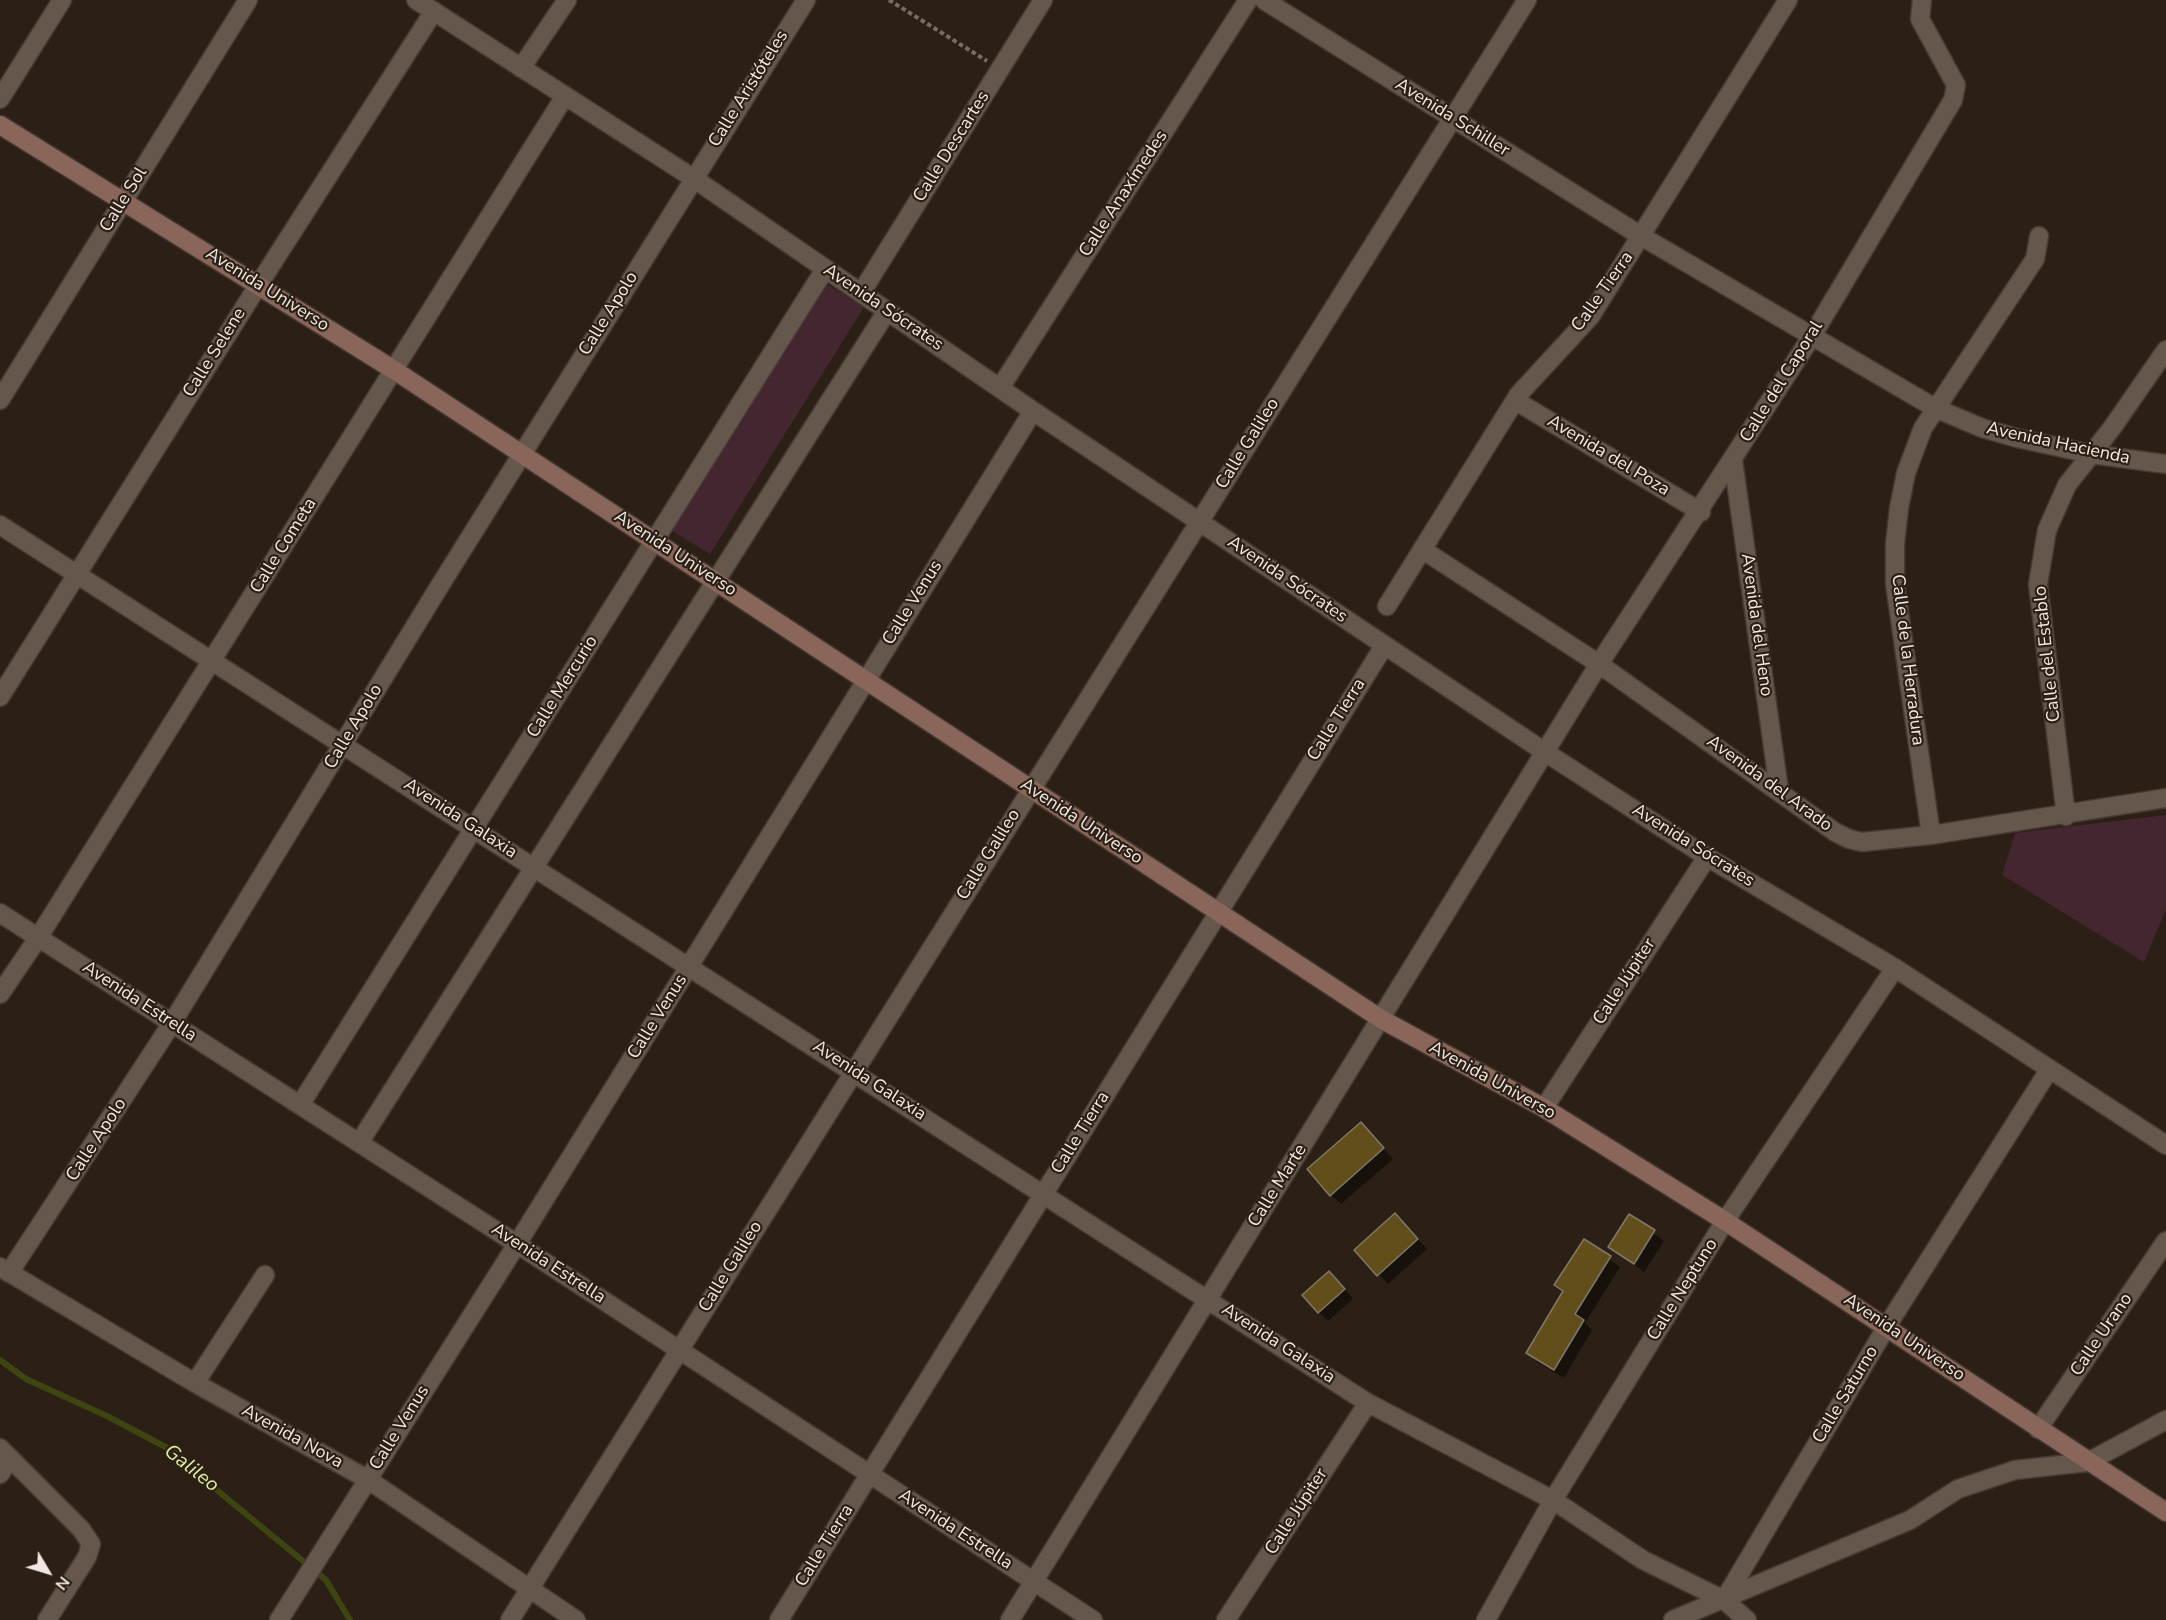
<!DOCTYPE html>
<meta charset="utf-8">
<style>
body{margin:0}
#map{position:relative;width:2166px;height:1620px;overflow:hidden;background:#2c2016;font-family:"Nunito Sans",sans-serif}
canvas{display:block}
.north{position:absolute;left:18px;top:1542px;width:60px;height:60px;-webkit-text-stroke:4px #2c2016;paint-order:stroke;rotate:128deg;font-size:16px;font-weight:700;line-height:24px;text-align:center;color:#f1e8e2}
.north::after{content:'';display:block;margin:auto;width:21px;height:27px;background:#f1e8e2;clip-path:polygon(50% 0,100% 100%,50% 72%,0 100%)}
</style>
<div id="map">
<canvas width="2166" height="1620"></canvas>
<div class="north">N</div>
</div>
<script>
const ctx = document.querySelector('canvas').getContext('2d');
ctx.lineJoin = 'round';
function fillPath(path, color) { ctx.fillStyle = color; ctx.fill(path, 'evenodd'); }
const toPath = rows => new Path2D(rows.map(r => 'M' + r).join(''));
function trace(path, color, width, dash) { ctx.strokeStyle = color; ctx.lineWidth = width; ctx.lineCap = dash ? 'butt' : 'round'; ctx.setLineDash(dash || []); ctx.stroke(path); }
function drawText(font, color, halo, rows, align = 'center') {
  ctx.font = font + ' "Nunito Sans",sans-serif'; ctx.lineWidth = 4.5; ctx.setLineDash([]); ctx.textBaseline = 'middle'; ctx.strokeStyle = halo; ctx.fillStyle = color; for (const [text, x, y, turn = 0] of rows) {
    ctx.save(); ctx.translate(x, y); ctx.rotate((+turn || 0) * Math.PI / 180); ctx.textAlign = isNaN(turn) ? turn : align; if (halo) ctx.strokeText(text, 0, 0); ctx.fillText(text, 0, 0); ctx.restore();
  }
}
const green = toPath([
 [823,282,864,307,710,554,669,529],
 [2166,815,2166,909,2144,962,2002,875,2015,833]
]);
const shadow = toPath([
 [1370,1133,1393,1159,1341,1204,1331,1195],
 [1630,1216,1664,1241,1644,1272,1610,1247],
 [1404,1225,1427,1249,1388,1284,1356,1250],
 [1584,1241,1620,1267,1585,1323,1592,1330,1564,1378,1537,1362,1528,1352,1564,1293,1556,1285],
 [1339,1282,1353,1299,1328,1321,1319,1312]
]);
const stream = toPath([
 [0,1360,26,1379,107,1416,175,1452,201,1477,326,1580,350,1620]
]);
const building = toPath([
 [1361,1122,1384,1148,1330,1196,1307,1169,1361,1122],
 [1395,1213,1418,1239,1377,1276,1354,1250,1395,1213],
 [1629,1214,1655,1230,1634,1264,1608,1247,1629,1214],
 [1584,1239,1611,1256,1575,1314,1584,1320,1554,1370,1526,1353,1563,1291,1554,1285,1584,1239],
 [1329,1271,1345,1289,1318,1313,1302,1295,1329,1271]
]);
const path = toPath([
 [889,0,987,61]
]);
const street = toPath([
 [416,0,693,178,1033,411,1545,752,1707,857,1895,968,2166,1145],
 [1264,0,1641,236,1935,408,1982,428,2017,438,2091,454,2166,464],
 [521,68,567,0],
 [0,99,62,0],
 [861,293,1043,0],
 [1000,388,1248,0],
 [0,400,248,0],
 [1516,401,1701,512],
 [1733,460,1779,790],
 [0,525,1368,1403,1553,1500,1643,1560,1724,1600,1747,1620],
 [1423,550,1599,664,1835,832,1849,839,1862,842,1931,835,2166,798],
 [1387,606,1519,394,1590,317,1788,0],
 [0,697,259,284,434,11],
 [2066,816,2038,584,2047,530,2067,485,2112,428,2166,350],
 [1931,835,1895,584,1895,544,1899,508,1906,473,1923,428,2035,259,2039,236],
 [0,913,517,1244,1093,1620],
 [0,994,38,938,565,96],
 [300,1105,825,269],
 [1544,1108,1707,857],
 [359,1143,887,311],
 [0,1267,195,1383,367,1479,576,1620],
 [9,1273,172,1023,439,587,806,0],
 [195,1383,265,1275],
 [2038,1429,2166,1241],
 [0,1448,81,1529,91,1544,87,1557,47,1620],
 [0,1474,10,1458],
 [1724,1600,1887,1326,2049,1070],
 [279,1620,517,1244,1033,411],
 [510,1620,1527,0],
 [779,1620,1384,646],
 [1010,1620,1599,664,1812,336,1953,100,1956,85,1920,19,1922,0],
 [1226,1620,1368,1403],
 [1486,1620,1553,1500,1725,1221,1895,968],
 [1673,1620,1910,1520,1958,1489,2015,1470,2088,1462,2166,1420]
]);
const secondary = toPath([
 [0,125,394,370,1381,1019,1544,1108,1725,1221,2166,1512]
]);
const streetNames = [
 ["Calle Aristóteles",749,89,-58],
 ["Avenida Schiller",1452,118,32],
 ["Calle Descartes",952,147,-58],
 ["Calle Anaxímedes",1124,194,-57],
 ["Calle Sol",124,200,-58],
 ["Avenida Universo",267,290,32],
 ["Calle Tierra",1603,292,-55],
 ["Avenida Sócrates",883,308,34],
 ["Calle Apolo",609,314,-58],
 ["Calle Selene",215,353,-58],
 ["Calle del Caporal",1782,382,-58],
 ["Calle Galileo",1248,444,-58],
 ["Avenida Hacienda",2058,444,12],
 ["Avenida del Poza",1608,456,31],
 ["Calle Cometa",284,546,-58],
 ["Avenida Universo",675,554,33],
 ["Avenida Sócrates",1287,580,34],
 ["Calle Venus",913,603,-58],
 ["Avenida del Heno",1756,625,82],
 ["Calle del Establo",2048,654,-96],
 ["Calle de la Herradura",1907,660,83],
 ["Calle Mercurio",563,687,-58],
 ["Calle Tierra",1337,720,-58],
 ["Calle Apolo",354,727,-59],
 ["Avenida del Arado",1769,784,36],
 ["Avenida Galaxia",460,819,33],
 ["Avenida Universo",1081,822,33],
 ["Avenida Sócrates",1693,846,32],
 ["Calle Galileo",989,855,-58],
 ["Calle Júpiter",1625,982,-57],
 ["Avenida Estrella",139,1002,33],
 ["Calle Venus",658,1017,-58],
 ["Avenida Galaxia",869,1081,33],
 ["Avenida Universo",1492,1081,29],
 ["Calle Tierra",1081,1133,-58],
 ["Calle Apolo",97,1140,-57],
 ["Calle Marte",1278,1186,-58],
 ["Avenida Estrella",548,1264,33],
 ["Calle Galileo",731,1267,-58],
 ["Calle Neptuno",1683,1290,-58],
 ["Calle Urano",2102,1335,-56],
 ["Avenida Universo",1904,1338,34],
 ["Avenida Galaxia",1278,1344,33],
 ["Calle Saturno",1846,1395,-59],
 ["Calle Venus",400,1428,-58],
 ["Avenida Nova",292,1437,29],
 ["Calle Júpiter",1297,1512,-57],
 ["Avenida Estrella",955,1530,33],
 ["Calle Tierra",825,1546,-58]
];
const waterNames = [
 ["Galileo",191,1469,38]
];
fillPath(green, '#442630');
fillPath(shadow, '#0007');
trace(stream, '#3d4511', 6);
fillPath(building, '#624e1a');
trace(building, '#7f7868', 1.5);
trace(street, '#453a34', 21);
trace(secondary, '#453a34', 21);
trace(path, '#776d64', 4, [4.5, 3]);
trace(street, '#66574c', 18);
trace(secondary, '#8a665a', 18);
drawText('18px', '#f1e8e2', '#2c2016', streetNames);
drawText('italic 20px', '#dded9c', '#2c2016', waterNames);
</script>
